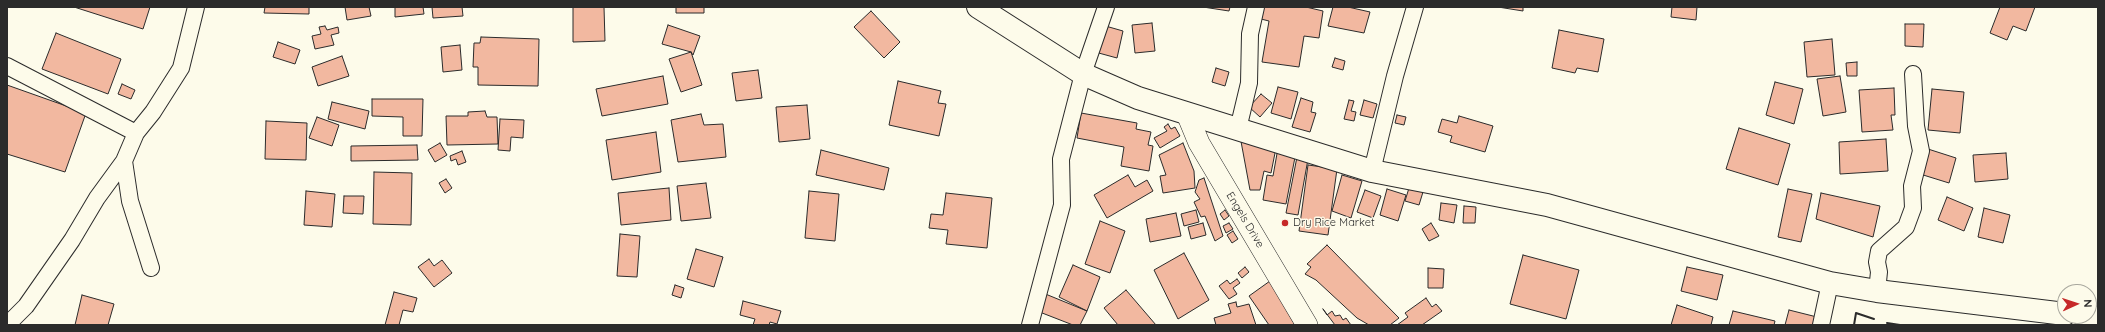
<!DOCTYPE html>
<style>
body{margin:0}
#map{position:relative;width:2105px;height:332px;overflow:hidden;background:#fdfbea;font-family:Quicksand,sans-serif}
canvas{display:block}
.frame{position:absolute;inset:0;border:8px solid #2b2b2b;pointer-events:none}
.north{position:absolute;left:2057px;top:284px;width:40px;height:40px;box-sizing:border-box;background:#fdfbea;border:1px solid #a9a89e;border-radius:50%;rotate:87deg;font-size:11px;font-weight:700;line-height:16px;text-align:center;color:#2b2b2b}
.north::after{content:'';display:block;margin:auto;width:14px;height:18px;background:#c62828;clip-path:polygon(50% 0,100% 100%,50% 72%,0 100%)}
</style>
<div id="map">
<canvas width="2105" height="332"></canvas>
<div class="frame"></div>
<div class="north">N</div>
</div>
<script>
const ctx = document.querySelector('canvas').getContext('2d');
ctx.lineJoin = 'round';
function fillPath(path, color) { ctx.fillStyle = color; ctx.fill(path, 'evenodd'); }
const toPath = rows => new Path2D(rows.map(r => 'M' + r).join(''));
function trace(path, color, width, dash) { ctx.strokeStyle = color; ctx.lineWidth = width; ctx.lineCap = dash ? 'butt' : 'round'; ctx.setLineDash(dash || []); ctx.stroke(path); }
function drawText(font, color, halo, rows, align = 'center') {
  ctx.font = font + ' Quicksand,sans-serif'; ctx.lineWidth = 3; ctx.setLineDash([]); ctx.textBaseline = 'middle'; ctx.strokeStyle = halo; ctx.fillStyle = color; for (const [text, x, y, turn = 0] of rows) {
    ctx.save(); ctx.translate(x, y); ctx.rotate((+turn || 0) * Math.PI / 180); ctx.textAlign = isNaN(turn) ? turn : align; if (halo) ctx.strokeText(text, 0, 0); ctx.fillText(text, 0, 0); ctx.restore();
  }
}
const building = toPath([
 [74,7,150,7,143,29,74,7],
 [265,7,309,7,309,14,264,13,265,7],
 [345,7,369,7,371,16,347,20,345,7],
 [395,7,423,7,424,14,395,17,395,7],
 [432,7,462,7,463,16,433,18,432,7],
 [573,7,604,7,605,41,573,42,573,7],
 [676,7,704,7,704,13,676,13,676,7],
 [1203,7,1230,7,1229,11,1203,7],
 [1263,7,1306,7,1323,11,1319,38,1304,36,1299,67,1262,62,1269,21,1261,19,1263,7],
 [1333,7,1348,7,1370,12,1364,33,1328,26,1333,7],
 [1498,7,1523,7,1523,11,1498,7],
 [1672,7,1697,7,1696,20,1671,17,1672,7],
 [2000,7,2035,7,2026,31,2013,26,2007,40,1990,33,2000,7],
 [871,11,900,42,884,58,854,27,871,11],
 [1152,23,1155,51,1135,53,1132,25,1152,23],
 [1905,24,1924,24,1923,47,1905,46,1905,24],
 [668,25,700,36,693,55,691,52,662,44,668,25],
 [1102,25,1123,31,1117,58,1095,52,1102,25],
 [325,26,327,30,338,27,339,33,331,35,334,45,315,49,312,36,321,34,319,27,325,26],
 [1559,30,1604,39,1598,72,1577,68,1575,73,1552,68,1559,30],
 [56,33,121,59,108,94,42,69,56,33],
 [481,37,539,39,538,86,478,85,478,67,473,67,474,43,480,43,481,37],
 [1832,39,1835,75,1807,77,1804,42,1832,39],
 [278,42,300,50,295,64,273,57,278,42],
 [460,45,462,70,443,72,441,47,460,45],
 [691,52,702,85,681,92,669,59,691,52],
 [342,56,349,76,318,86,312,67,342,56],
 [1335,58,1345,61,1343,70,1332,67,1335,58],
 [1857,62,1857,76,1847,76,1846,63,1857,62],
 [1216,68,1229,72,1225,86,1212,82,1216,68],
 [758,70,762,98,736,101,732,73,758,70],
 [663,76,668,104,602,116,596,89,663,76],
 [1840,76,1846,112,1823,116,1817,79,1840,76],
 [898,81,941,91,938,103,946,104,939,136,889,125,898,81],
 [1775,82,1803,89,1794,124,1766,115,1775,82],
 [122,84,135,90,131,99,118,94,122,84],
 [7,85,86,113,65,172,7,154,7,85],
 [1278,87,1298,92,1291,119,1271,113,1278,87],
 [1894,88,1895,115,1891,115,1893,130,1862,132,1859,90,1894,88],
 [1932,89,1964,92,1960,133,1928,130,1932,89],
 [1261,94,1272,103,1260,117,1249,107,1261,94],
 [1301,98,1313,102,1311,112,1316,113,1310,132,1292,127,1301,98],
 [372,99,423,99,422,136,403,136,403,117,372,116,372,99],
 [1349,100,1354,101,1351,111,1356,112,1354,121,1344,119,1349,100],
 [1364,100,1377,104,1373,118,1360,115,1364,100],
 [332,102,369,111,365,129,328,119,332,102],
 [807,105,810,139,779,142,776,107,807,105],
 [485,111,487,117,497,117,498,144,447,145,446,116,468,116,468,112,485,111],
 [1081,113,1137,123,1136,129,1151,132,1148,145,1153,146,1149,171,1121,166,1124,147,1077,138,1081,113],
 [701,114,704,125,723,124,726,157,678,162,671,120,701,114],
 [1397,115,1406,117,1404,125,1395,123,1397,115],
 [1459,116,1493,126,1485,152,1450,142,1452,136,1438,132,1442,119,1457,123,1459,116],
 [317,117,339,125,332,146,309,138,317,117],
 [500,119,524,120,523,138,511,137,510,151,498,150,500,119],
 [266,121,307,123,306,160,265,159,266,121],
 [1168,124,1171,129,1175,127,1180,136,1160,148,1154,138,1167,131,1164,127,1168,124],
 [1739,128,1790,144,1778,185,1726,169,1739,128],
 [656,132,661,172,612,180,606,140,656,132],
 [1240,136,1276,148,1271,173,1264,171,1260,190,1250,190,1240,136],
 [1886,139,1888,171,1840,174,1839,142,1886,139],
 [440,143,447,155,435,162,428,150,440,143],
 [1183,143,1194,171,1195,188,1163,193,1160,176,1166,175,1159,155,1183,143],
 [417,145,418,160,351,161,351,146,417,145],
 [1278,148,1296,152,1286,204,1263,200,1267,175,1273,176,1278,148],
 [1928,149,1956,158,1949,183,1920,174,1928,149],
 [821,150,889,168,884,190,816,175,821,150],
 [462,151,466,162,458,165,456,159,451,161,450,156,462,151],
 [2006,153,2008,179,1975,182,1973,155,2006,153],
 [1297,157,1308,159,1298,215,1286,213,1297,157],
 [1308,165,1337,169,1328,235,1299,231,1308,165],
 [374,172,412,173,411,225,373,224,374,172],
 [1128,175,1135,187,1147,180,1153,191,1107,218,1094,195,1128,175],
 [1342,175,1362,181,1351,218,1332,211,1342,175],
 [1204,178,1223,236,1215,241,1205,216,1201,217,1194,202,1200,199,1195,192,1199,180,1204,178],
 [446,179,452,188,445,193,439,183,446,179],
 [706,183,711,218,681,221,677,186,706,183],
 [669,188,671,220,621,225,618,193,669,188],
 [1409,188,1423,192,1419,205,1405,201,1409,188],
 [1387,189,1406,195,1398,221,1380,215,1387,189],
 [1788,189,1812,194,1801,242,1778,237,1788,189],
 [1365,190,1381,196,1373,218,1357,212,1365,190],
 [306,191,335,194,332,227,304,225,306,191],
 [809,191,839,194,835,241,805,238,809,191],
 [946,193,992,198,987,248,946,244,948,230,929,228,931,214,943,215,946,193],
 [1821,193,1880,206,1873,237,1816,219,1821,193],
 [344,196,364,196,363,214,343,213,344,196],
 [1947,197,1973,208,1964,231,1938,220,1947,197],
 [1441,203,1457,205,1454,223,1439,220,1441,203],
 [1464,206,1476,207,1475,223,1463,223,1464,206],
 [1984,208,2010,215,2003,243,1978,237,1984,208],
 [1196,210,1199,222,1184,226,1181,214,1196,210],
 [1225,210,1229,216,1224,220,1220,214,1225,210],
 [1176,213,1181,236,1150,242,1146,219,1176,213],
 [1100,221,1125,231,1110,273,1085,264,1100,221],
 [1203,223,1206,235,1191,239,1188,227,1203,223],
 [1229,223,1233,229,1226,233,1223,226,1229,223],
 [1431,223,1439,236,1429,241,1422,229,1431,223],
 [1233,231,1238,239,1232,243,1227,235,1233,231],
 [620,234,640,236,637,277,617,276,620,234],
 [1327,245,1399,318,1390,325,1369,325,1357,318,1316,280,1305,274,1311,267,1307,264,1327,245],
 [696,249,723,257,714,287,687,279,696,249],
 [1184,253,1209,300,1178,319,1154,270,1184,253],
 [1523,255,1579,270,1566,319,1510,304,1523,255],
 [429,259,434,266,442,260,452,273,434,287,418,267,429,259],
 [1073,265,1100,277,1087,311,1059,297,1073,265],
 [1245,267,1249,272,1242,278,1238,273,1245,267],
 [1687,267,1723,275,1717,300,1681,291,1687,267],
 [1428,268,1444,269,1443,288,1428,288,1428,268],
 [1237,279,1240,283,1233,288,1237,294,1229,299,1219,286,1227,280,1230,284,1237,279],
 [1270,281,1295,325,1269,325,1249,296,1270,281],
 [675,285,684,288,681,298,672,295,675,285],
 [1126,290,1156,325,1118,325,1104,308,1126,290],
 [394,292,417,298,413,312,403,310,399,325,385,325,394,292],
 [1043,293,1087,311,1080,325,1073,325,1037,311,1043,293],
 [82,295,114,304,108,325,75,325,82,295],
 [1426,298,1432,307,1436,304,1442,311,1422,325,1397,325,1408,317,1405,313,1426,298],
 [743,301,781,311,777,324,770,322,769,325,753,325,755,319,740,315,743,301],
 [1236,302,1237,307,1249,304,1256,325,1216,325,1214,318,1231,313,1228,304,1236,302],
 [1677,305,1713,317,1711,325,1671,325,1677,305],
 [1323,309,1327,315,1332,311,1335,316,1340,315,1343,320,1346,318,1351,325,1335,325,1323,309],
 [1789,310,1817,317,1815,325,1785,325,1789,310],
 [1733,311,1775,321,1774,325,1729,325,1733,311]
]);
const minor = toPath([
 [7,66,136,133],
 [1238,129,1249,83,1250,34,1256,7],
 [124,161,130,201,151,268],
 [1372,171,1395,76,1415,7],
 [1877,291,1879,272,1877,262,1879,251,1906,227,1913,208,1912,186,1921,151,1916,126,1913,74],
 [7,325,26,306,72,240,97,198,124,161,136,133,153,112,181,68,196,7],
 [1030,325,1062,205,1061,159,1083,74,1106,7],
 [1821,325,1830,283]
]);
const tertiary = toPath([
 [1187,114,1199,143,1307,325]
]);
const secondary = toPath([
 [978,7,1083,74,1138,98,1372,171,1547,205,1830,283,1877,291,2065,314],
 [2084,316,2098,318]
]);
const wall = toPath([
 [1887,323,1900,325],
 [1854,325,1856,313,1874,319]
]);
const markers = [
 [1285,223,4,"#c62828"]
];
const streetNames = [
 ["Engels Drive",1245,220,59]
];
const poiNames = [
 ["Dry Rice Market",1293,223]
];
fillPath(building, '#f2b8a0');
trace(building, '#2b2b2b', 1);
trace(minor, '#2b2b2b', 18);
trace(tertiary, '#2b2b2b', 22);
trace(secondary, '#2b2b2b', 24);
trace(minor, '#fdfbea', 16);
trace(tertiary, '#fdfbea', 21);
trace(secondary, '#fdfbea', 22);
trace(wall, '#2b2b2b', 2);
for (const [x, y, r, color] of markers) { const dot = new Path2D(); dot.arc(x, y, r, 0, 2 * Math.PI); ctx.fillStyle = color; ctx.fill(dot); trace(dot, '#fdfbea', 1.5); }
drawText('11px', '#2b2b2b', '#fdfbea', streetNames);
drawText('11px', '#2b2b2b', '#fdfbea', poiNames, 'left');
</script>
